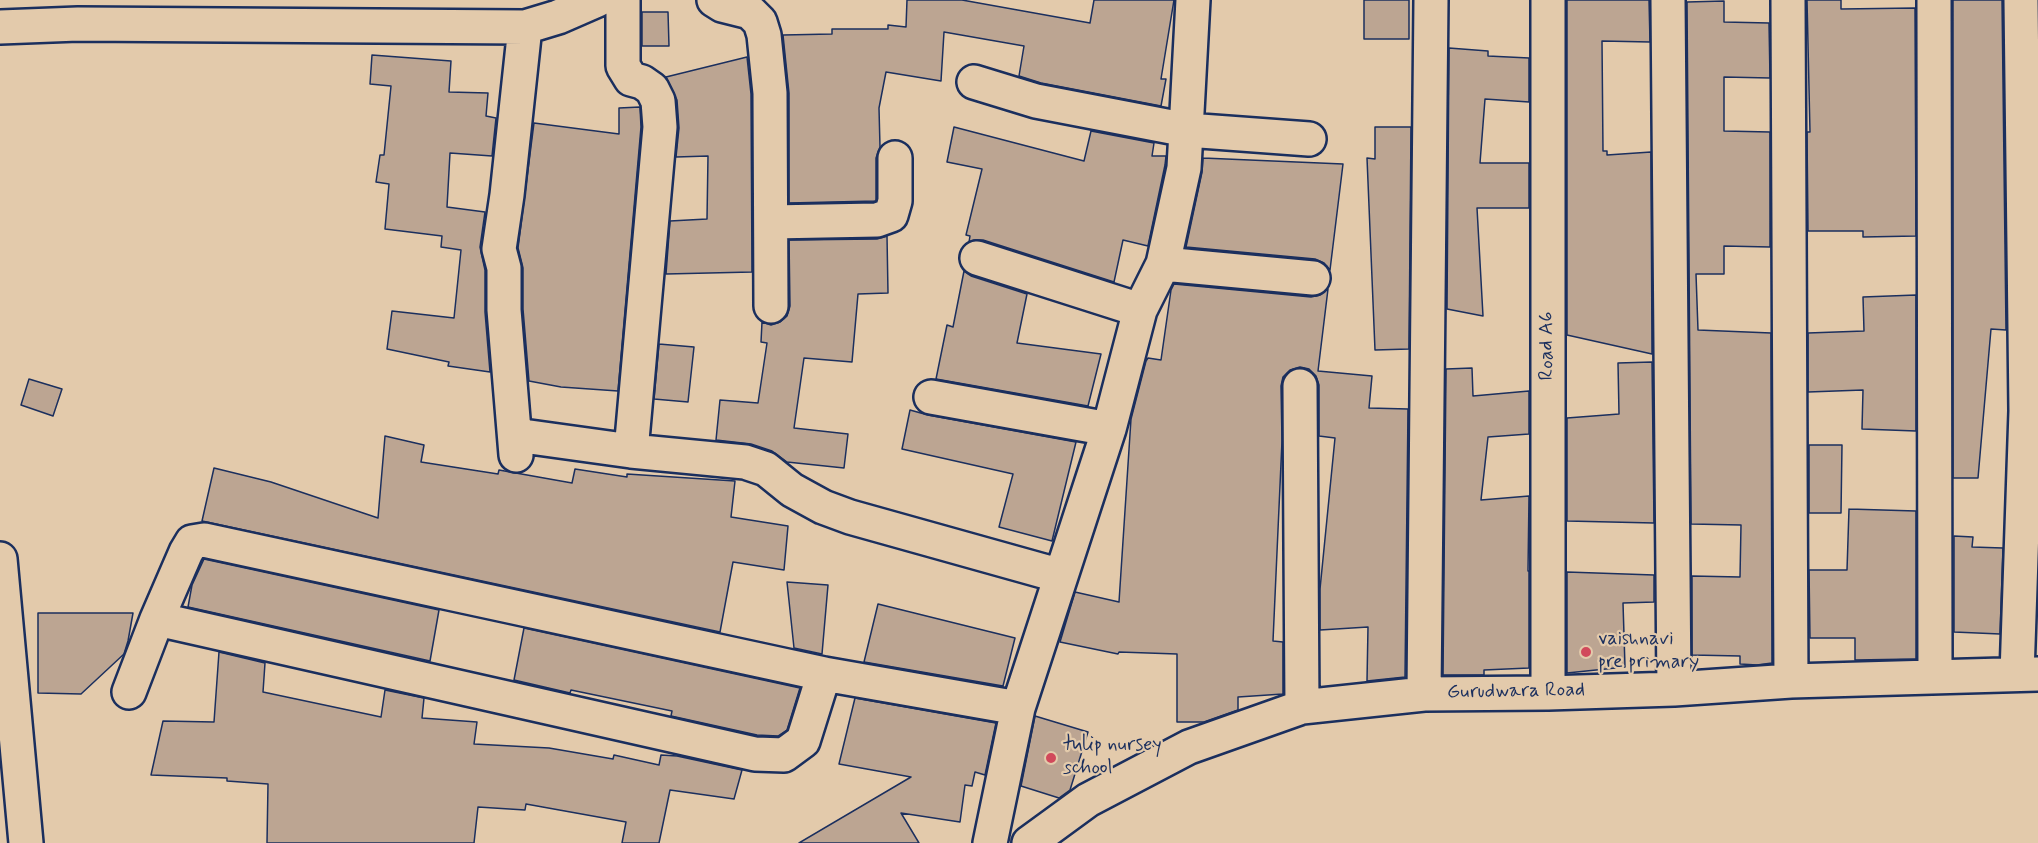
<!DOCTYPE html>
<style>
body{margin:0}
canvas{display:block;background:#e3caab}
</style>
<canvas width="2038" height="843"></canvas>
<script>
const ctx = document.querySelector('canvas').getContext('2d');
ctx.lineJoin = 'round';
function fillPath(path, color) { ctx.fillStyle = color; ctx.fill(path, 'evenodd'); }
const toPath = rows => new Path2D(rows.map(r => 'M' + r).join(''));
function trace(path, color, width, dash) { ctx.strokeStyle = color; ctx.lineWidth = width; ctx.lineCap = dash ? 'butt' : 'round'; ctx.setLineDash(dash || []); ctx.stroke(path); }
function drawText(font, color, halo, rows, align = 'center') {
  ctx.font = font + ' Mynerve,sans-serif'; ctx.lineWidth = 4.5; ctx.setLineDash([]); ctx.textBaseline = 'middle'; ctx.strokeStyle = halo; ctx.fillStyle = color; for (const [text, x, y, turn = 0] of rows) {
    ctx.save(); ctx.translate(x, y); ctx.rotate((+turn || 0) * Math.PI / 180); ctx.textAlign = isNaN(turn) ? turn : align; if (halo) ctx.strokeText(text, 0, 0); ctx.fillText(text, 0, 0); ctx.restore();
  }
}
const building = toPath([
 [907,0,962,0,1090,23,1094,0,1174,0,1161,79,1166,79,1161,106,1041,83,1019,76,1024,46,944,32,941,81,886,72,879,108,880,147,876,158,876,201,789,203,789,93,783,35,832,34,832,29,888,29,888,25,906,27,907,0],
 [1364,0,1409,0,1409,39,1364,39,1364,0],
 [1567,0,1649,0,1650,42,1602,41,1603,151,1607,151,1607,155,1651,152,1652,354,1567,335,1567,0],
 [1807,0,1841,0,1841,9,1915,8,1916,236,1863,237,1863,231,1808,231,1807,132,1810,132,1807,0],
 [1953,0,2002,0,2006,330,1991,329,1978,478,1953,478,1953,0],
 [1724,1,1724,22,1769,23,1770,78,1724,77,1724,131,1770,132,1770,247,1724,246,1724,274,1696,274,1698,330,1771,333,1772,663,1757,665,1740,664,1740,656,1692,655,1692,576,1740,577,1741,525,1691,524,1687,2,1724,1],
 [642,12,668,12,669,46,642,46,642,12],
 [1449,48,1488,51,1488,56,1529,58,1529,102,1485,99,1480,163,1529,163,1529,208,1477,208,1483,316,1447,309,1449,48],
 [372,55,451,61,449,92,488,93,486,116,496,118,492,156,450,153,447,207,485,212,480,247,485,270,485,312,490,372,448,366,449,362,387,349,392,311,454,318,461,250,441,247,442,236,385,229,389,184,376,182,380,155,384,155,391,86,370,84,372,55],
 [747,57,751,94,752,272,666,274,670,221,707,219,708,156,676,157,679,128,677,100,666,77,747,57],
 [640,107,641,127,618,391,561,387,529,381,523,309,523,268,518,248,534,123,619,134,619,108,640,107],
 [954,127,1084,161,1091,131,1154,143,1152,156,1166,156,1165,165,1148,246,1123,240,1114,282,983,240,974,240,969,242,970,236,966,235,982,169,947,162,954,127],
 [1375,127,1411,127,1409,349,1375,350,1367,158,1375,159,1375,127],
 [1203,158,1343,164,1330,270,1324,263,1315,259,1186,247,1202,172,1203,158],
 [887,236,888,293,858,294,852,362,804,358,794,428,848,434,844,468,787,462,772,451,751,444,716,440,720,400,758,403,767,343,761,342,762,322,771,325,780,322,787,316,790,306,789,240,877,239,887,236],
 [964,271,971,276,1027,294,1017,343,1101,354,1088,406,936,379,947,325,953,327,964,271],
 [1174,284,1311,297,1320,295,1328,289,1318,371,1372,376,1369,408,1408,409,1405,677,1367,681,1368,627,1320,630,1320,589,1335,438,1319,436,1319,385,1316,376,1309,369,1300,367,1290,370,1283,377,1281,386,1282,441,1273,641,1283,642,1283,694,1238,697,1238,710,1204,722,1177,722,1177,654,1119,652,1118,654,1060,642,1075,592,1119,602,1131,419,1146,361,1148,358,1161,360,1171,290,1174,284],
 [1916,295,1916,431,1862,429,1863,390,1808,392,1808,333,1864,331,1863,297,1916,295],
 [659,344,694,347,688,402,654,399,659,344],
 [1652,362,1654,523,1567,521,1567,418,1619,414,1618,363,1652,362],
 [1472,368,1473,396,1529,391,1529,434,1488,437,1481,500,1529,496,1528,571,1529,571,1529,668,1484,670,1484,675,1443,675,1446,369,1472,368],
 [29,379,62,389,53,416,21,405,29,379],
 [910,410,928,415,1076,442,1052,541,999,527,1013,474,902,449,910,410],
 [385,436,424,445,421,462,498,474,499,470,572,483,575,469,627,477,627,474,735,481,731,517,788,526,784,570,733,562,720,632,202,521,214,468,271,482,378,518,385,436],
 [1809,445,1842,445,1841,513,1809,513,1809,445],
 [1849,509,1916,511,1916,659,1855,660,1855,638,1810,638,1809,570,1847,570,1849,509],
 [1954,536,1973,537,1972,547,2003,548,2000,634,1954,632,1954,536],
 [204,559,439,610,430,661,188,607,192,585,204,559],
 [1567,572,1654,575,1654,602,1623,603,1625,667,1567,673,1567,572],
 [787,582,828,585,822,654,794,648,787,582],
 [878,604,1015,638,1003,686,864,662,878,604],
 [38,613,133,613,128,641,124,654,81,694,38,693,38,613],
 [524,628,800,688,787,730,778,736,757,735,671,716,672,711,571,690,570,693,514,680,524,628],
 [219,652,265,663,263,692,381,717,385,690,424,698,422,718,477,722,474,744,549,748,613,759,614,755,659,765,661,755,677,756,742,770,734,799,670,790,659,843,622,843,626,822,526,804,525,810,478,807,474,843,267,843,268,784,227,781,227,778,151,775,163,721,214,722,219,652],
 [855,698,996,723,985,775,975,772,972,786,965,785,960,822,901,813,919,843,799,843,911,777,839,764,855,698],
 [1035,716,1088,732,1070,790,1059,798,1021,786,1035,716]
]);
const street = toPath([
 [623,0,623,66,631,79,642,82,652,89,658,101,660,127,631,451,745,462,766,469,792,490,823,507,850,517,1061,576],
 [714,0,722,5,750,12,760,22,764,35,770,93,771,306],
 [1668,0,1674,689],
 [1788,0,1791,681],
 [1934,0,1935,677],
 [0,27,78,24,525,27,558,17,597,0],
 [974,82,1036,101,1187,130,1309,139],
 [771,222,877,220,891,215,895,201,895,158],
 [977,258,1140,310],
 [1163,264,1313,278],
 [1300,386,1302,707],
 [931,397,1109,429],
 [530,437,631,451],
 [516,455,504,310,504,268,499,249,507,195,525,27],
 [824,674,1018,708],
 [2017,674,2026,411,2021,0],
 [129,692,157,619,186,552,192,542,204,540,824,674,803,741,784,755,755,754,157,619],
 [1548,693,1548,0],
 [1424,694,1431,0],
 [990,843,1018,708,1109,429,1140,310,1163,264,1184,168,1193,0],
 [1029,843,1088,800,1189,747,1302,707,1424,694,1548,693,1674,689,1791,681,2038,674]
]);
const primary = toPath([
 [0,559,26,843]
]);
const markers = [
 [1586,652,6,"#d1495b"],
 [1051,758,6,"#d1495b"]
];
const streetNames = [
 ["Road A6",1548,346,-90],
 ["Gurudwara Road",1516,692,-1]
];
const poiNames = [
 ["vaishnavi",1598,640],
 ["pre primary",1598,663],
 ["tulip nursey",1063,746],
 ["school",1063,769]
];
fillPath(building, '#bca592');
trace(building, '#1b2f5e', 1.5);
trace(street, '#1b2f5e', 38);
trace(primary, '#1b2f5e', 38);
trace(street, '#e3caab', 33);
trace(primary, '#e3caab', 33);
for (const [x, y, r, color] of markers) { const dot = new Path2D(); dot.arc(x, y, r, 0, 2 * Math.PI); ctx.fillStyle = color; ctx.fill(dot); trace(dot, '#e3caab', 2); }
drawText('20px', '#1b2f5e', '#e3caab', streetNames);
drawText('20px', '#1b2f5e', '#e3caab', poiNames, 'left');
</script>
